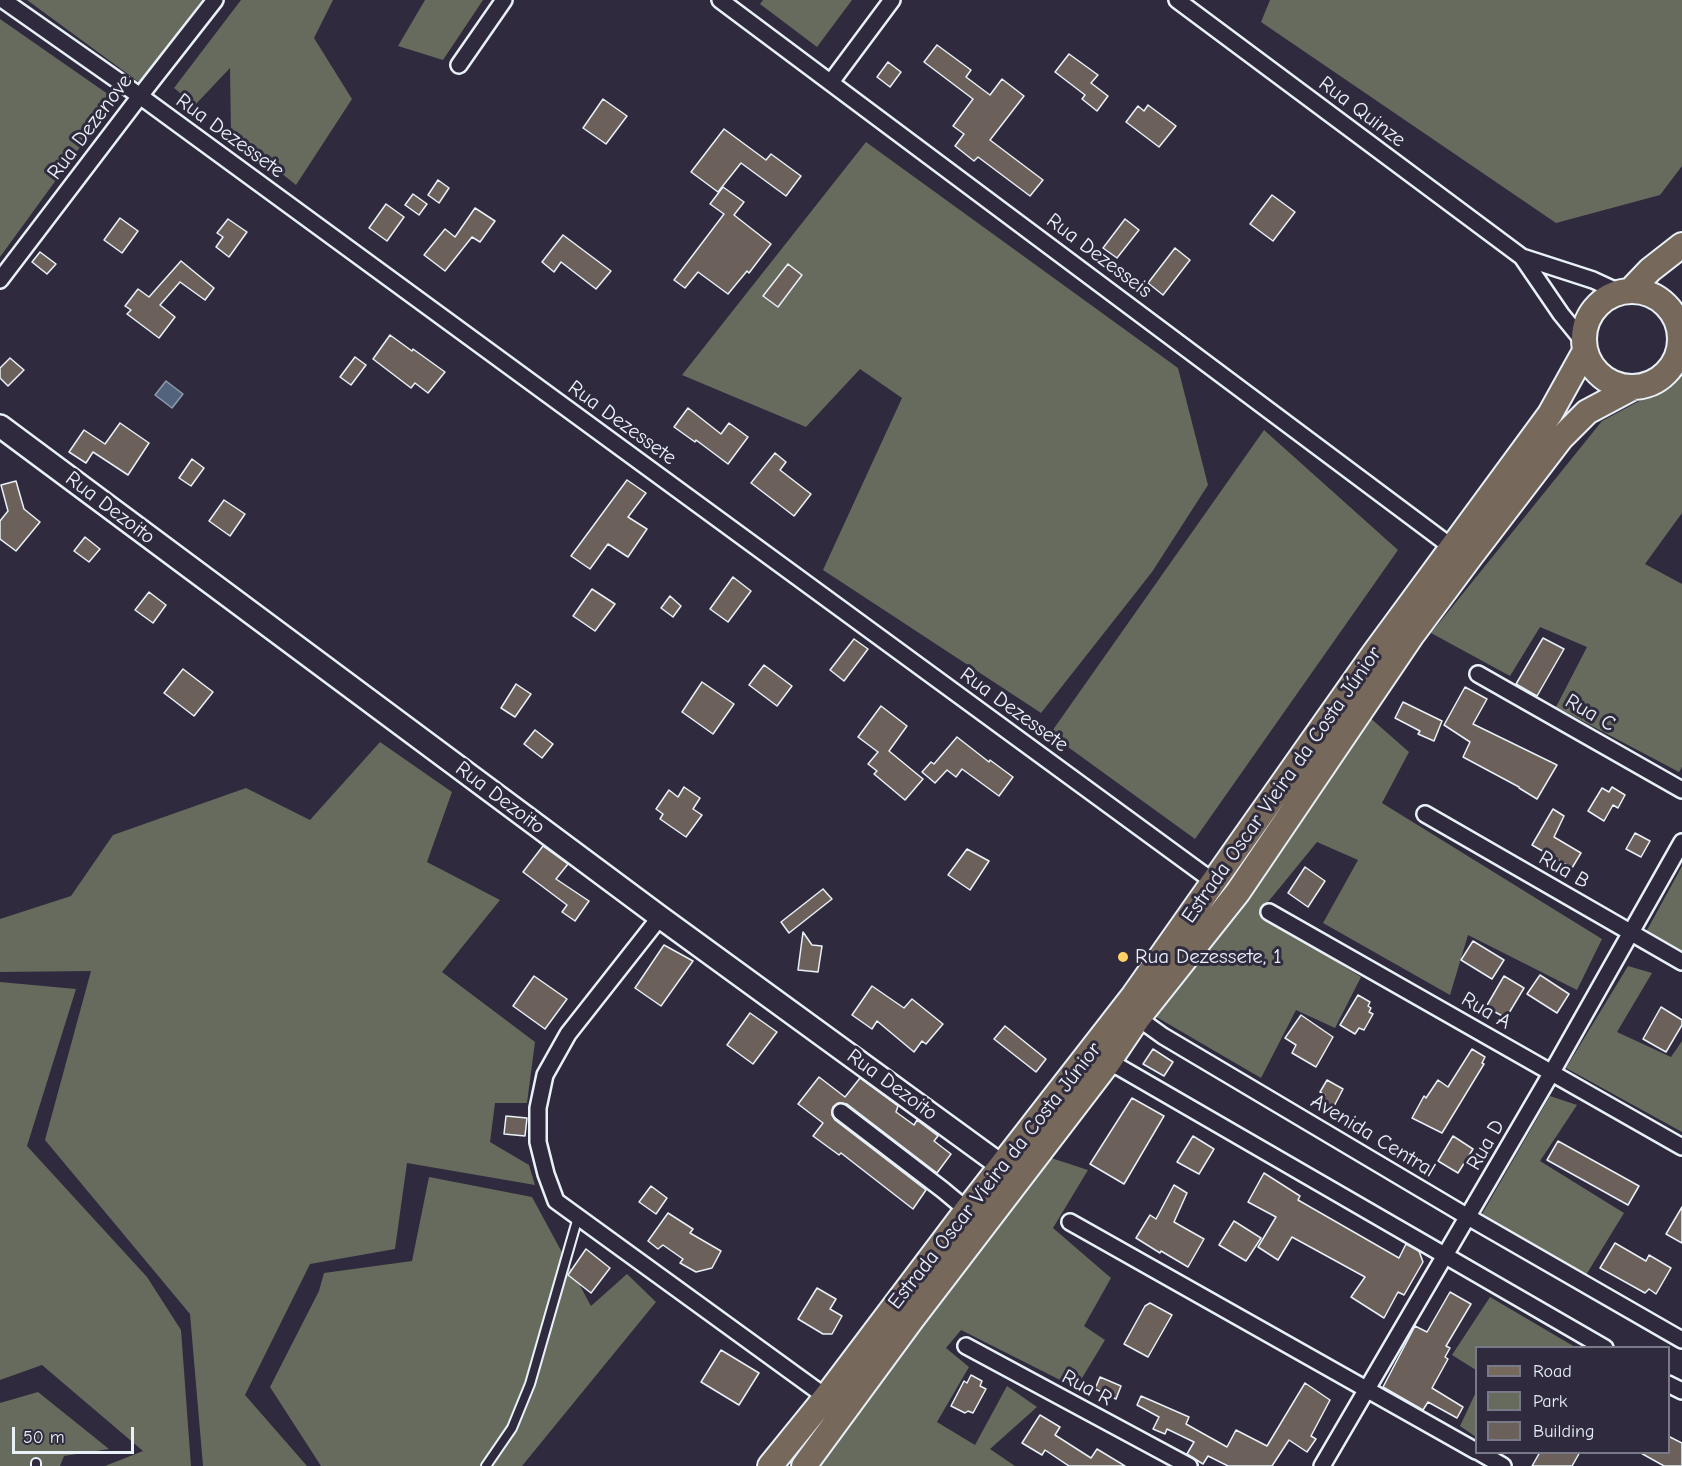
<!DOCTYPE html>
<meta charset="utf-8">
<style>
body{margin:0}
#map{position:relative;width:1682px;height:1466px;overflow:hidden;background:#2f2a3d;font-family:"Comic Neue",sans-serif}
canvas{display:block}
.legend{position:absolute;left:1475px;top:1346px;width:195px;height:108px;box-sizing:border-box;background:#2f2a3d;border:2px solid #797a88;margin:0;padding:8px 10px;list-style:none;font-size:18px;color:#e8f1f8}
.legend li{display:flex;align-items:center;gap:12px;height:30px}
.legend b{width:30px;border:2px solid #797a88}
.scale{position:absolute;left:12px;top:1427px;width:122px;height:27px;box-sizing:border-box;border:3px solid #e8f1f8;border-top:0;padding-left:8px;font-size:18px;line-height:21px;white-space:nowrap;color:#e8f1f8;-webkit-text-stroke:4px #2f2a3d;paint-order:stroke}
</style>
<div id="map">
<canvas width="1682" height="1466"></canvas>
<ul class="legend">
<li><b style="height:8px;background:#76695c"></b>Road</li>
<li><b style="height:16px;background:#666b5e"></b>Park</li>
<li><b style="height:16px;background:#6c605b"></b>Building</li>
</ul>
<div class="scale">50 m</div>
</div>
<script>
const ctx = document.querySelector('canvas').getContext('2d');
ctx.lineJoin = 'round';
function fillPath(path, color) { ctx.fillStyle = color; ctx.fill(path, 'evenodd'); }
const toPath = rows => new Path2D(rows.map(r => 'M' + r).join(''));
function trace(path, color, width, dash) { ctx.strokeStyle = color; ctx.lineWidth = width; ctx.lineCap = dash ? 'butt' : 'round'; ctx.setLineDash(dash || []); ctx.stroke(path); }
function drawText(font, color, halo, rows, align = 'center') {
  ctx.font = font + ' "Comic Neue",sans-serif'; ctx.lineWidth = 6; ctx.setLineDash([]); ctx.textBaseline = 'middle'; ctx.strokeStyle = halo; ctx.fillStyle = color; for (const [text, x, y, turn = 0] of rows) {
    ctx.save(); ctx.translate(x, y); ctx.rotate((+turn || 0) * Math.PI / 180); ctx.textAlign = isNaN(turn) ? turn : align; if (halo) ctx.strokeText(text, 0, 0); ctx.fillText(text, 0, 0); ctx.restore();
  }
}
const green = toPath([
 [27,0,202,0,140,83],
 [241,0,333,0,314,38,352,99,296,185,231,133,230,68,195,105,174,88],
 [425,0,483,0,443,60,398,46],
 [763,0,852,0,817,47,760,4],
 [1270,0,1682,0,1682,166,1660,195,1556,223,1261,22],
 [0,19,115,99,0,257],
 [866,142,1178,368,1208,485,1152,572,1041,713,823,570,902,398,860,369,806,427,682,375],
 [1682,367,1682,513,1645,564,1682,584,1682,767,1679,772,1556,707,1587,647,1540,627,1510,676,1431,633,1602,421,1669,385],
 [1264,430,1398,550,1195,839,1050,734],
 [1368,716,1409,752,1382,803,1602,939,1577,990,1468,935,1450,995,1323,923,1358,860,1317,842,1259,913,1361,977,1335,1028,1296,1010,1261,1078,1153,1015],
 [380,742,452,792,427,862,500,900,442,972,535,1042,527,1103,495,1103,490,1142,529,1165,535,1185,407,1163,395,1249,310,1264,245,1395,307,1466,203,1466,190,1314,45,1140,91,971,0,972,0,919,71,896,113,835,246,788,310,820],
 [1682,866,1682,952,1646,932],
 [1628,966,1652,973,1617,1032,1671,1057,1682,1041,1682,1132,1566,1068],
 [0,982,76,989,27,1146,147,1277,181,1330,191,1466,105,1466,143,1451,42,1365,0,1380],
 [1550,1096,1577,1105,1540,1161,1624,1213,1586,1275,1482,1214],
 [1048,1157,1088,1170,1053,1228,1111,1278,1084,1326,1105,1340,1076,1388,961,1330,946,1348,969,1367,937,1422,975,1445,1007,1386,1037,1407,990,1449,1015,1466,816,1466],
 [429,1177,532,1197,591,1306,627,1274,656,1302,522,1466,321,1466,270,1387,319,1291,324,1273,412,1261],
 [1490,1297,1575,1347,1476,1348,1476,1370,1452,1355],
 [38,1392,109,1449,64,1456,60,1466,0,1466,0,1403],
 [1476,1392,1476,1437,1460,1426]
]);
const water = toPath([
 [166,381,183,394,172,408,155,395,166,381]
]);
const building = toPath([
 [937,45,971,70,966,77,990,95,1002,79,1024,96,990,140,1043,180,1030,196,978,157,974,161,955,146,964,134,953,126,973,99,924,62,937,45],
 [1069,54,1098,75,1091,83,1108,96,1097,111,1082,99,1085,95,1055,72,1069,54],
 [888,62,901,72,890,87,877,77,888,62],
 [603,99,627,116,606,144,583,128,603,99],
 [1148,105,1176,126,1159,147,1126,122,1138,106,1144,111,1148,105],
 [724,129,766,160,771,154,801,176,786,196,741,163,718,192,691,172,724,129],
 [438,180,449,188,439,203,428,195,438,180],
 [723,187,744,202,734,215,771,244,749,273,747,271,728,294,698,272,685,288,674,280,724,214,710,204,723,187],
 [413,194,427,204,419,215,405,205,413,194],
 [1272,195,1295,212,1273,241,1250,224,1272,195],
 [386,204,404,217,387,241,369,228,386,204],
 [475,208,495,221,480,242,472,237,445,271,424,255,445,229,455,237,475,208],
 [120,218,138,231,122,253,104,240,120,218],
 [228,219,247,232,229,257,216,247,223,237,217,233,228,219],
 [1125,219,1139,230,1117,258,1103,248,1125,219],
 [563,235,611,271,596,289,561,262,554,272,542,262,563,235],
 [1175,248,1190,260,1163,295,1148,283,1175,248],
 [40,252,56,264,47,274,32,262,40,252],
 [181,261,214,288,205,300,180,282,160,305,175,317,159,338,127,314,131,310,125,306,138,289,149,297,181,261],
 [788,264,802,275,778,307,763,296,788,264],
 [390,335,412,351,413,349,445,372,428,393,415,383,411,388,373,359,390,335],
 [355,357,366,365,351,385,340,377,355,357],
 [10,358,24,370,8,386,0,378,0,368,10,358],
 [688,408,721,434,729,423,748,437,728,464,696,440,695,442,674,427,688,408],
 [120,423,149,443,128,475,93,452,86,463,69,452,84,430,105,444,120,423],
 [775,453,786,462,780,470,811,494,794,516,751,483,775,453],
 [192,459,204,468,191,486,179,478,192,459],
 [627,480,646,493,628,517,647,529,628,557,608,544,590,569,571,556,627,480],
 [16,481,24,509,40,522,16,551,0,539,0,521,8,511,1,485,16,481],
 [224,500,245,514,230,536,209,521,224,500],
 [85,537,100,549,89,562,74,551,85,537],
 [733,577,751,591,728,622,710,609,733,577],
 [592,589,615,604,595,631,573,616,592,589],
 [149,592,166,605,153,623,135,610,149,592],
 [670,596,681,606,673,617,661,608,670,596],
 [1543,638,1564,649,1537,696,1516,684,1543,638],
 [854,639,868,649,844,681,830,670,854,639],
 [764,665,792,686,777,706,749,685,764,665],
 [183,669,213,692,194,716,164,693,183,669],
 [702,682,734,704,713,734,682,712,702,682],
 [516,684,531,694,515,717,501,708,516,684],
 [1465,687,1487,699,1473,724,1557,765,1537,799,1519,788,1519,787,1463,757,1470,742,1444,725,1465,687],
 [1403,702,1442,721,1434,741,1418,734,1420,731,1395,718,1403,702],
 [881,706,907,726,889,751,923,779,905,800,874,774,877,771,868,764,878,752,858,737,881,706],
 [535,730,553,744,542,758,524,744,535,730],
 [957,737,989,762,990,760,1013,777,999,796,962,769,956,777,947,770,935,783,922,772,931,762,934,764,957,737],
 [684,787,700,798,693,809,702,815,686,837,660,819,663,814,656,809,669,790,678,797,684,787],
 [1612,787,1625,795,1618,808,1613,805,1604,821,1588,811,1602,788,1609,792,1612,787],
 [1553,809,1564,816,1554,837,1581,853,1572,868,1532,845,1553,809],
 [1635,833,1650,841,1641,857,1626,849,1635,833],
 [543,846,568,864,556,879,589,901,575,921,562,912,567,905,523,872,543,846],
 [967,849,989,861,970,890,948,875,967,849],
 [1305,867,1325,881,1308,907,1288,893,1305,867],
 [823,889,832,899,789,933,781,922,823,889],
 [803,932,812,945,822,946,818,972,798,970,803,932],
 [1473,941,1504,960,1492,979,1461,960,1473,941],
 [664,945,693,961,661,1006,635,988,664,945],
 [1540,975,1569,994,1557,1013,1527,994,1540,975],
 [534,976,567,999,545,1029,513,1006,534,976],
 [1504,976,1524,988,1506,1018,1486,1007,1504,976],
 [872,986,904,1008,912,999,943,1024,926,1044,922,1041,914,1052,877,1021,872,1029,852,1015,872,986],
 [1358,995,1370,1002,1368,1006,1371,1008,1369,1012,1373,1014,1364,1030,1359,1028,1355,1034,1340,1025,1358,995],
 [1661,1007,1682,1020,1682,1025,1666,1052,1643,1039,1661,1007],
 [750,1013,777,1032,753,1064,727,1045,750,1013],
 [1301,1015,1333,1037,1316,1067,1292,1053,1296,1045,1285,1038,1301,1015],
 [1005,1026,1046,1059,1036,1072,994,1039,1005,1026],
 [1153,1049,1173,1062,1164,1076,1143,1064,1153,1049],
 [1472,1049,1485,1057,1482,1063,1484,1064,1442,1133,1412,1118,1424,1096,1426,1098,1438,1080,1448,1087,1472,1049],
 [819,1077,845,1097,860,1078,898,1106,896,1112,914,1125,917,1120,938,1136,934,1141,951,1154,937,1173,847,1104,838,1103,833,1107,832,1115,835,1120,926,1190,913,1209,841,1153,839,1155,813,1136,823,1123,798,1104,819,1077],
 [1327,1080,1343,1089,1332,1110,1321,1104,1325,1095,1320,1092,1327,1080],
 [1132,1098,1164,1116,1124,1184,1090,1164,1132,1098],
 [506,1116,527,1118,525,1136,504,1134,506,1116],
 [1193,1136,1214,1149,1199,1174,1177,1162,1193,1136],
 [1453,1136,1473,1149,1458,1173,1438,1161,1453,1136],
 [1558,1141,1639,1186,1628,1205,1547,1160,1558,1141],
 [1264,1173,1300,1196,1298,1200,1399,1258,1406,1244,1419,1251,1423,1262,1404,1295,1398,1292,1384,1318,1351,1297,1365,1277,1292,1237,1278,1260,1258,1247,1276,1217,1248,1202,1264,1173],
 [1174,1185,1187,1193,1174,1222,1204,1239,1188,1267,1161,1251,1160,1253,1136,1238,1150,1215,1156,1219,1174,1185],
 [651,1186,667,1198,656,1214,639,1202,651,1186],
 [1682,1207,1682,1243,1666,1234,1682,1207],
 [668,1213,693,1229,690,1233,721,1251,712,1268,696,1272,680,1263,683,1259,663,1245,658,1249,648,1241,668,1213],
 [1234,1221,1261,1238,1246,1261,1219,1245,1234,1221],
 [1615,1243,1646,1261,1649,1255,1671,1268,1656,1294,1649,1289,1645,1293,1600,1268,1615,1243],
 [586,1249,610,1268,591,1293,568,1275,586,1249],
 [817,1288,836,1299,830,1309,842,1316,832,1334,823,1334,798,1319,817,1288],
 [1450,1292,1471,1304,1446,1346,1450,1348,1445,1357,1448,1359,1432,1388,1463,1407,1457,1418,1428,1402,1423,1410,1383,1387,1415,1326,1427,1332,1450,1292],
 [1150,1303,1172,1315,1148,1357,1124,1344,1145,1306,1150,1303],
 [721,1350,759,1373,739,1405,701,1382,721,1350],
 [971,1375,982,1381,980,1386,986,1389,973,1413,968,1411,965,1413,951,1406,964,1381,967,1383,971,1375],
 [1100,1377,1121,1386,1116,1399,1095,1389,1100,1377],
 [1305,1383,1330,1400,1311,1436,1316,1439,1307,1452,1289,1440,1272,1466,1228,1466,1208,1456,1203,1464,1187,1454,1194,1442,1167,1429,1165,1434,1153,1429,1159,1417,1137,1405,1141,1396,1189,1417,1186,1424,1227,1447,1236,1430,1267,1446,1305,1383],
 [1040,1415,1060,1427,1055,1435,1091,1458,1097,1449,1125,1466,1069,1466,1045,1450,1042,1455,1022,1443,1040,1415],
 [1668,1436,1682,1443,1682,1466,1664,1466,1639,1452,1668,1452,1668,1436],
 [1540,1452,1580,1452,1572,1466,1532,1466,1540,1452]
]);
const service = toPath([
 [36,1466,36,1463],
 [486,1466,512,1428,530,1384,578,1217]
]);
const minor = toPath([
 [3,0,140,96,1214,882],
 [720,0,1453,548],
 [1177,0,1522,257,1561,314,1583,341],
 [459,65,504,0],
 [831,82,892,0],
 [1522,257,1593,280,1619,292],
 [0,280,140,96,215,0],
 [1478,674,1682,790],
 [1425,814,1682,962],
 [1269,912,1682,1147],
 [660,917,568,1034,545,1075,538,1108,538,1142,546,1174,556,1201,826,1397],
 [1138,1018,1163,1036,1468,1217,1682,1340],
 [1107,1064,1119,1067,1605,1348],
 [841,1112,943,1190,967,1210],
 [1070,1222,1476,1451],
 [966,1346,1189,1466],
 [1668,1384,1682,1391],
 [1479,1452,1503,1466],
 [1322,1466,1552,1072,1682,842]
]);
const secondary = toPath([
 [0,426,660,917,1002,1166]
]);
const primary = toPath([
 '1584 339a48 48 0 1 1 96 0a48 48 0 1 1-96 0Z',
 [1630,291,1650,270,1682,245],
 [770,1466,826,1397,967,1210,1134,995,1373,655,1550,414,1585,351],
 [804,1466,912,1319,1107,1064,1138,1018,1238,892,1412,635,1470,557,1561,438,1587,412,1634,387]
]);
const markers = [
 [1123,957,6,"#ffd166"]
];
const streetNames = [
 ["Rua Quinze",1362,112,37],
 ["Rua Dezenove",90,127,-53],
 ["Rua Dezessete",230,136,36],
 ["Rua Dezesseis",1099,256,37],
 ["Rua Dezessete",622,423,36],
 ["Rua Dezoito",110,508,37],
 ["Rua Dezessete",1014,710,36],
 ["Rua C",1590,713,30],
 ["Estrada Oscar Vieira da Costa Júnior",1282,785,-55],
 ["Rua Dezoito",500,798,37],
 ["Rua B",1564,870,30],
 ["Rua A",1486,1011,30],
 ["Rua Dezoito",892,1085,36],
 ["Avenida Central",1373,1136,31],
 ["Rua D",1486,1145,-60],
 ["Estrada Oscar Vieira da Costa Júnior",995,1176,-52],
 ["Rua R",1087,1388,28]
];
const poiNames = [
 ["Rua Dezessete, 1",1135,957]
];
fillPath(green, '#666b5e');
fillPath(water, '#52637d');
trace(water, '#8e9cae', 1.5);
fillPath(building, '#6c605b');
trace(building, '#e8f1f8', 1.5);
trace(service, '#e8f1f8', 12);
trace(minor, '#e8f1f8', 20);
trace(secondary, '#e8f1f8', 26);
trace(primary, '#e8f1f8', 28);
trace(service, '#2f2a3d', 8);
trace(minor, '#2f2a3d', 15);
trace(secondary, '#2f2a3d', 21);
trace(primary, '#76695c', 24);
for (const [x, y, r, color] of markers) { const dot = new Path2D(); dot.arc(x, y, r, 0, 2 * Math.PI); ctx.fillStyle = color; ctx.fill(dot); trace(dot, '#2f2a3d', 2); }
drawText('21px', '#e8f1f8', '#2f2a3d', streetNames);
drawText('21px', '#e8f1f8', '#2f2a3d', poiNames, 'left');
</script>
